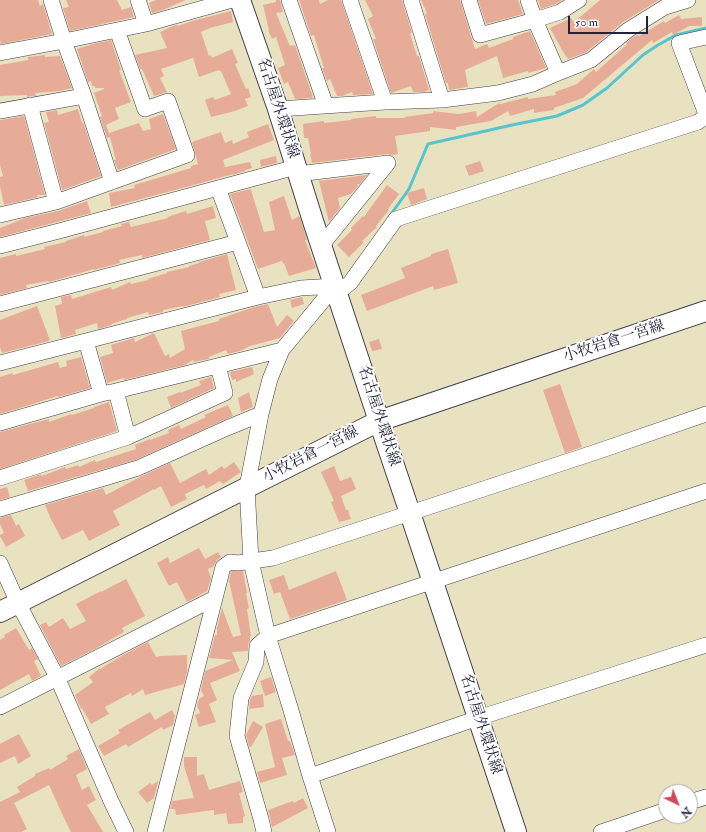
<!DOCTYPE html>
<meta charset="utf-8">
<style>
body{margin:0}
#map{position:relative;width:706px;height:832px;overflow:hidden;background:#e9e2c0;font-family:"IM FELL Double Pica",serif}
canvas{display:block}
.north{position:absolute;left:658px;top:784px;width:40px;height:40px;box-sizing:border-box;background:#fff;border:1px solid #a7a7b1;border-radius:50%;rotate:137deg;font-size:11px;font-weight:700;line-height:16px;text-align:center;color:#22223b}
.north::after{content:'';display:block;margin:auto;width:14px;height:18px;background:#d1495b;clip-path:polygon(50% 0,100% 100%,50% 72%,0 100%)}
.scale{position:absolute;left:568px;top:16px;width:80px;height:18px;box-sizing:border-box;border:2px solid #22223b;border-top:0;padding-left:5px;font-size:12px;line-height:14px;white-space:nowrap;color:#22223b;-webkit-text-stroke:3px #fff;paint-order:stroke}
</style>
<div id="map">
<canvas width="706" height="832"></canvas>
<div class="north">N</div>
<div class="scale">50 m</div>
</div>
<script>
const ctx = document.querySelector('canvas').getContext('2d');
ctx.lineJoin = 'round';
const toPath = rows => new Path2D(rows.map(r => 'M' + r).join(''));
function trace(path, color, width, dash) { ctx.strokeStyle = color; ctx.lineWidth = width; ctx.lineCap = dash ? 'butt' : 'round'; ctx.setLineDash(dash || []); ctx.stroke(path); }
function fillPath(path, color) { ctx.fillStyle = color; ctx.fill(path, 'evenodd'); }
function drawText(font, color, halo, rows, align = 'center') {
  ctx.font = font + ' "IM FELL Double Pica","Noto Serif JP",serif'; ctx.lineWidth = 4; ctx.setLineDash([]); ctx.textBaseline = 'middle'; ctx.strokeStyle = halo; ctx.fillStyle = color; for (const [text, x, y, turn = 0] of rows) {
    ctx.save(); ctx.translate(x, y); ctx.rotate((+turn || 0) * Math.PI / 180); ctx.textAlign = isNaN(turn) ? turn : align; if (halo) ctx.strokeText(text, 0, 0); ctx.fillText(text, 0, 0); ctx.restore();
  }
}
const stream = toPath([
 [389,217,409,189,428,144,512,125,557,116,583,105,607,88,643,55,658,45,676,35,706,28]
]);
const building = toPath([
 [0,0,38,0,40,6,43,4,52,34,1,44,0,40],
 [66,0,117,0,122,10,131,7,134,17,70,31,63,8,69,7],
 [156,0,186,0,163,10,152,13,149,3],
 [276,0,280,0,283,12,276,13,290,46,295,45,313,97,311,98,295,99,288,82,284,84,278,68,285,65,276,37,272,39,268,30,269,30,263,5,276,2],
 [299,0,319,0,320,4,328,0,341,0,373,94,353,95,352,92,342,96,337,96,330,79,327,81,322,68,324,68,314,35,311,36],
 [365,0,402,0,412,33,410,34,417,56,419,56,429,90,424,92,413,92,411,86,391,93,373,39,376,39,368,19,373,16],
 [421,0,460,0,475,49,487,44,489,48,513,39,513,37,530,31,546,68,528,73,528,71,503,78,497,56,465,70,468,87,449,90,448,83,446,83,425,14,427,13],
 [478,0,518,0,523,14,486,24],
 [538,0,562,0,556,4,541,9],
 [600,0,659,0,623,22,585,53,568,59,562,50,550,28,571,18,574,22],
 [231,11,233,22,210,28,201,32,209,56,211,55,212,58,232,49,238,63,235,64,246,89,248,88,251,97,245,99,248,106,235,111,211,117,205,100,213,97,215,100,231,94,221,71,220,71,219,70,199,77,193,58,161,69,164,76,160,78,167,92,154,96,142,69,140,69,135,55,167,48,160,32,173,26,177,25,178,26,192,21],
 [679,15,681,19,702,17,702,26,689,26,673,35,672,32,653,43,652,40,583,98,554,108,554,110,534,113,534,109,510,116,508,111,491,121,456,127,456,130,430,127,430,131,395,136,398,154,392,155,387,154,312,163,310,154,311,154,308,138,304,138,303,124,324,121,324,123,351,120,351,119,376,116,376,118,405,118,405,117,433,113,433,111,459,114,476,111,477,117,499,103,500,104,528,97,528,99,556,95,555,92,577,84,594,69,596,72,624,47,627,44,626,43,633,37,638,35,639,36,664,21,665,23],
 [111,40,121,70,119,70,131,102,115,108,119,119,106,125,109,133,139,123,143,131,151,129,149,119,163,114,176,149,118,170,114,160,116,160,110,137,107,138,100,117,102,116,94,93,104,89,104,88,95,88,95,86,92,86,91,81,88,82,77,49,93,44],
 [45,55,45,57,60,56,72,88,60,91,35,93,36,96,31,96,27,97,27,95,0,96,0,65,28,60,28,57],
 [78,109,82,123,83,122,101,176,62,190,44,123,49,122,46,112,57,110,58,115],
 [24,116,45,195,37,195,38,197,4,205,0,186,0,177,3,176,0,165,0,120],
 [268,124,274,140,223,160,225,167,250,162,252,168,245,170,245,171,233,175,233,174,201,183,111,207,109,193,135,188,134,185,191,168,191,166,198,164,192,142,221,132,225,143,232,140,233,144,249,137,247,132],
 [276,156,277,163,261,167,260,160],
 [480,161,484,171,469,176,465,166],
 [367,175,360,184,357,184,358,186,351,194,338,198,340,208,329,222,319,181],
 [387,185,399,194,388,209,389,210,376,226,377,227,362,241,364,242,349,257,337,245,352,230,351,228,363,216,364,217],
 [424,188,427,199,411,205,407,193],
 [250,189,251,190,264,232,275,230,269,202,284,196,292,220,299,216,301,220,307,240,305,240,316,268,289,276,284,263,283,264,282,261,258,269,230,194],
 [87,201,91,213,0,237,0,228,25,218,58,211],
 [213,206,216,218,205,221,210,240,142,258,142,255,119,260,120,263,94,270,94,269,49,282,48,281,26,285,27,288,0,295,0,258,16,254,16,256,45,249,44,247,66,242,66,241,84,235,84,237,103,232,103,231,122,226,121,224,129,222,131,227,168,218,167,217,186,211,187,214],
 [448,249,458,283,434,290,433,286,367,311,361,295,405,278,401,268,431,256,431,254],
 [227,254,236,290,219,294,220,297,183,307,183,306,163,310,163,312,149,315,148,312,127,318,127,319,111,324,112,325,98,329,97,323,75,330,76,334,61,338,55,306,62,304,61,297,71,295,72,299,111,287,112,290,130,282,131,284,148,280,148,279,167,273,167,272,189,267,189,266,199,263,199,262],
 [302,297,304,304,292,308,290,300],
 [268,304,277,327,287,315,294,321,280,338,250,346,240,351,228,354,226,350,209,357,209,359,194,362,193,360,185,365,124,380,124,378,107,383,100,357,113,353,111,345,134,338,135,342,154,333,165,356,169,354,170,358,185,349,181,331,219,321,219,319,254,307],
 [37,306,50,340,48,340,49,341,2,353,0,347,0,320],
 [379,339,382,349,372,351,369,342],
 [81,357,90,388,58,397,57,396,36,403,0,414,0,377,12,373,13,375,58,362,60,368,67,366,66,361],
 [252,367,254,374,236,382,236,379,232,380,230,372],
 [211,377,214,388,171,408,167,397,180,392,180,393,201,385,199,381],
 [560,384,582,447,565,453,543,390],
 [249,392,253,407,241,412,238,398],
 [109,402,117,431,0,469,0,432,49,419,49,422,71,414,72,415,94,408,94,407],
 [228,405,233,416,135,460,28,491,24,480,41,474,42,476,65,467,66,469,78,465,79,467,95,460,96,462,136,449,135,445,150,439,150,440,169,433,168,430,179,425,181,429,206,417,204,415],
 [234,462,241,472,223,484,220,481,206,489,204,485,185,494,187,499,171,507,161,486,154,490,154,489,113,511,120,525,89,541,83,530,62,540,51,519,45,505,103,488,106,495,142,476,170,463,180,483,206,469,209,475,222,466,224,469],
 [334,466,340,481,351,477,356,489,341,496,346,510,348,510,351,519,339,522,331,502,334,501,321,472],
 [7,487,10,497,0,500,0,489],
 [11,515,16,526,19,524,25,536,6,547,0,536,0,535,4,533,0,524,0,518],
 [199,548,205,559,218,552,221,557,217,560,214,566,208,569,211,578,207,591,187,602,177,582,169,586,157,563,168,557,170,563],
 [232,571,243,571,247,593,246,593,249,608,247,609,251,636,250,636,250,640,248,645,248,651,232,652,240,671,210,683,217,700,209,704,216,722,199,727,195,715,200,713,197,705,199,699,204,696,201,690,205,671,233,660,209,658,215,635,217,635,217,628,222,608,233,637,241,635,229,581,231,572],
 [336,571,347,600,290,619,280,592,274,594,269,580,284,575,289,590],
 [126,579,145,616,122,628,124,632,95,649,61,666,40,625,46,622,49,627,63,618,70,629,86,621,76,604,101,591,101,592],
 [16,628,29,650,32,648,38,659,34,661,41,676,32,681,29,674,0,690,0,640,5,637,4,635],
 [148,642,156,657,160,656,187,655,187,672,184,684,145,695,143,689,132,696,131,693,105,707,109,714,91,724,82,708,81,709,75,695,93,682,89,677,100,668,100,669,123,655],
 [271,677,276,692,265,696,260,681],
 [263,694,264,707,249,709,250,700,252,696],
 [172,710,175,716,173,725,163,730,162,727,128,747,126,744,104,756,98,746,120,733,118,730,150,712,155,720],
 [281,719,288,741,290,741,295,755,282,758,287,775,260,783,257,772,275,767,265,724],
 [253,721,263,727,251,747,249,746,246,735],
 [19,734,31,756,18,764,15,756,0,763,0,744],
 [79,749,87,769,76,775,82,790,89,786,96,800,87,805,103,832,71,832,63,816,49,785,14,803,27,829,21,832,0,832,0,802,20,792,17,787,35,776,35,774,49,768,50,770,68,759,66,756],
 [184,757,197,757,197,776,204,774,209,790,240,781,243,792,239,793,245,816,243,817,243,823,228,824,226,813,214,815,214,810,176,815,175,809,170,809,172,801,194,798,184,766],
 [158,781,158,782,154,798,147,803,138,792,150,783,152,785],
 [303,798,308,808,272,827,268,810,293,801,294,803]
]);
const minor = toPath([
 [51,0,64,41,84,96,112,182],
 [138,0,146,24],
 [289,0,326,106],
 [350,0,385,102],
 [411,0,442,100],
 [469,0,480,35,535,20,560,12,579,0],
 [528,0,535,20,558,73],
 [706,37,679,43,706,114],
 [0,53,64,41,146,24,232,0],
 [30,105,56,202],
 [278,109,385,102,442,100,498,93,533,84,558,73,591,60,628,30,665,7,688,0],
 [0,111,84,96],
 [298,174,388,163,321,246],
 [218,188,238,242],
 [0,215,56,202,187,155,168,101,145,109,117,30],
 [0,246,59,231,296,167],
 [337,293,350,283,396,219,698,122,706,116],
 [0,304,238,242,258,297],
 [86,341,101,394],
 [0,363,258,297,301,288,335,286],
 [116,391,128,437],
 [0,423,101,394,116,391,282,350],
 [0,478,128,437,225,393,218,366],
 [0,509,138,468,227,428,261,414],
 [0,563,18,603,57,677,111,801,126,832],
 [0,707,215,598],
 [310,776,478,718,706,645],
 [690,802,706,797],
 [155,832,223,567,230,562,238,563,273,558,596,452,706,414],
 [264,832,261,819,237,736,241,698,256,662,257,646,268,636,706,491],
 [328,832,310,776,290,707,268,636,251,561,247,487,261,414,270,379,282,350,335,286],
 [601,832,666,810]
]);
const major = toPath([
 [240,0,278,109,313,221,379,421,410,513,516,832],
 [0,612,379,421,706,311]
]);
const streetNames = [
 ["名古屋外環状線",277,108,72],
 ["小牧岩倉一宮線",614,342,-18],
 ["名古屋外環状線",378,416,72],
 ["小牧岩倉一宮線",311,455,-27],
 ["名古屋外環状線",480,724,72]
];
trace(stream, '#57c4ce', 3);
fillPath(building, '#e7ac98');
trace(minor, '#403f4f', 16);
trace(major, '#403f4f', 22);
trace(minor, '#fff', 15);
trace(major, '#fff', 20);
drawText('15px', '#22223b', '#fff', streetNames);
</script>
